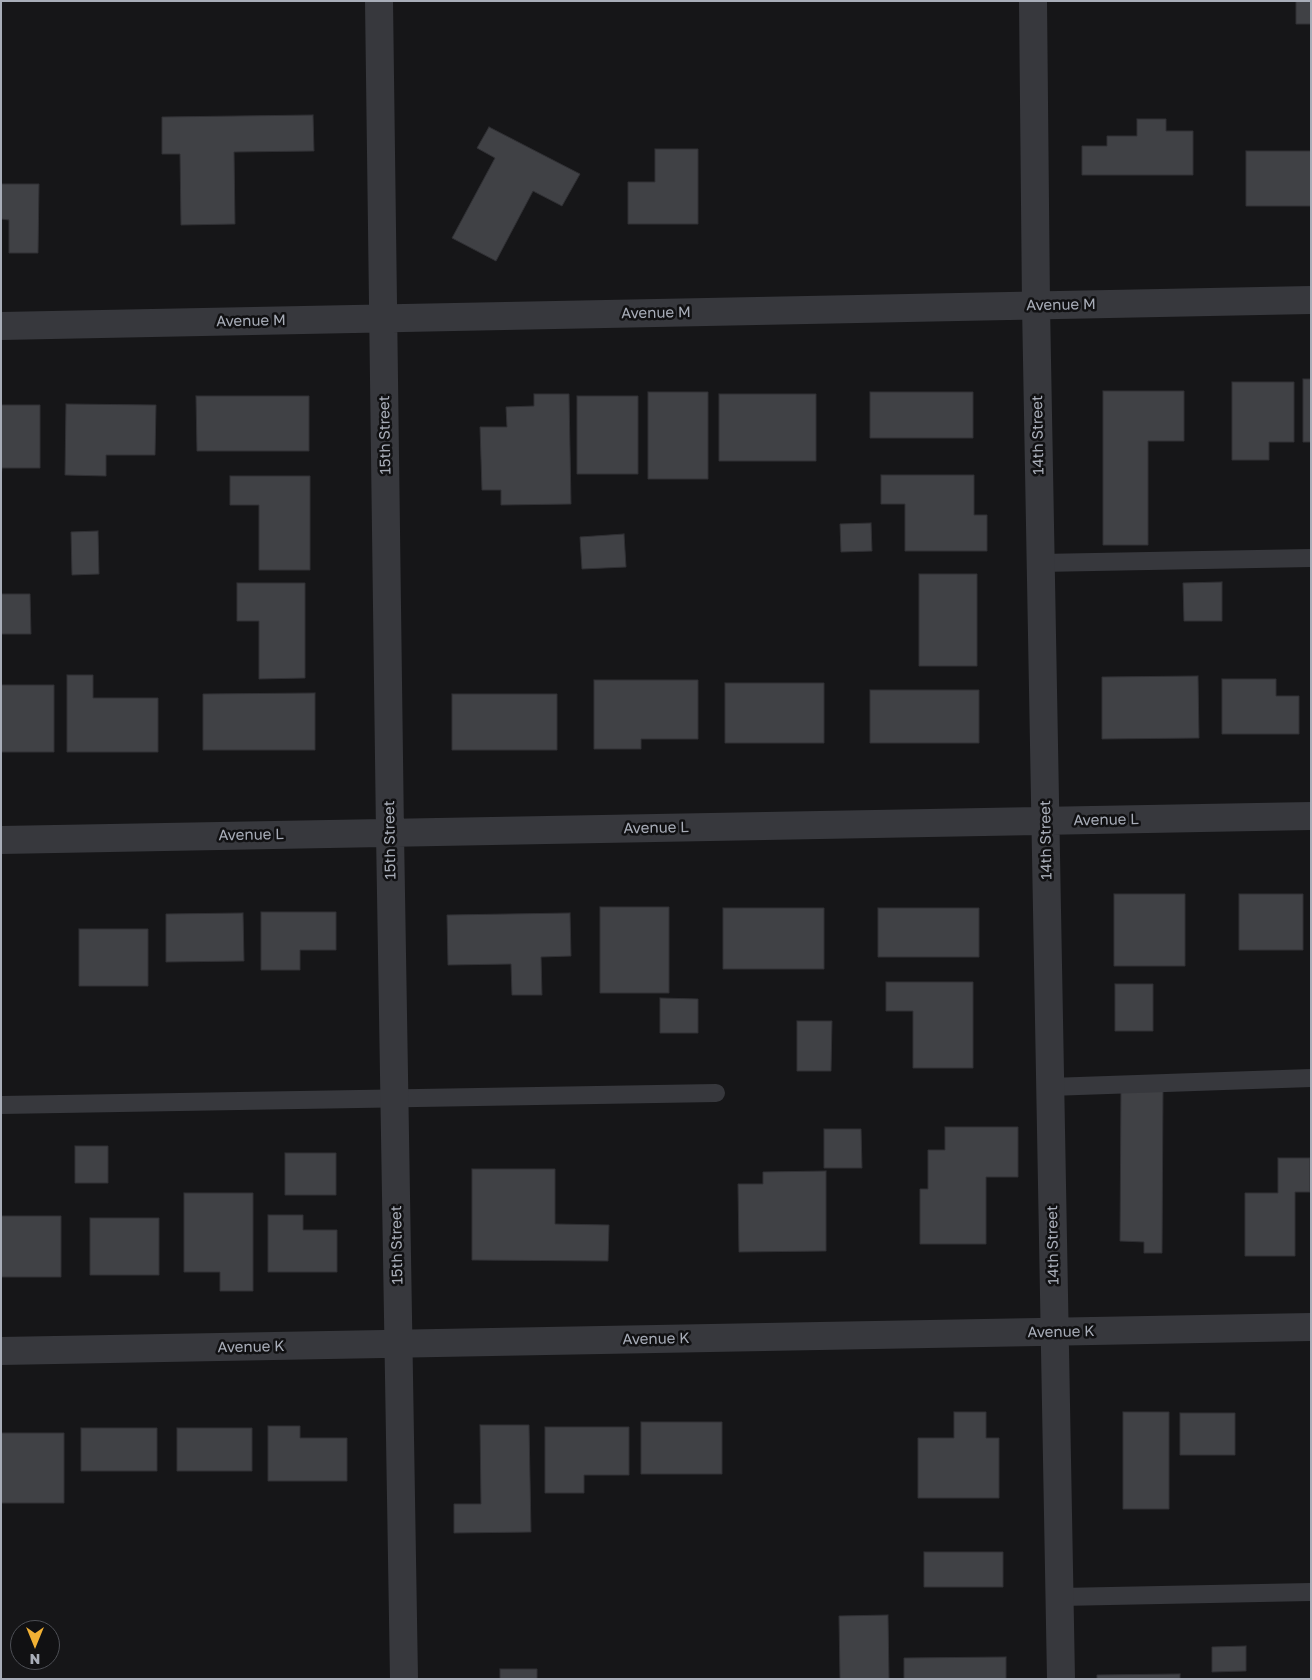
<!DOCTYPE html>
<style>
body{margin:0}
#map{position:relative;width:1312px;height:1680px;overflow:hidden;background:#161618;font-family:"Golos Text",sans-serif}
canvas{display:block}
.frame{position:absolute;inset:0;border:2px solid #a8adb8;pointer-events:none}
.north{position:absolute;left:10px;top:1620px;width:50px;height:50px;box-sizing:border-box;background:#111113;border:1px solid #4d4f55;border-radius:50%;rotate:180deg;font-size:14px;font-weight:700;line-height:20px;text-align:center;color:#a8adb8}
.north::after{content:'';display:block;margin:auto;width:18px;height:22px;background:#f2b134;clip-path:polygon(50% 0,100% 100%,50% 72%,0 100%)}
</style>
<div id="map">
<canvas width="1312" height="1680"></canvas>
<div class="frame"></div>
<div class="north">N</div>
</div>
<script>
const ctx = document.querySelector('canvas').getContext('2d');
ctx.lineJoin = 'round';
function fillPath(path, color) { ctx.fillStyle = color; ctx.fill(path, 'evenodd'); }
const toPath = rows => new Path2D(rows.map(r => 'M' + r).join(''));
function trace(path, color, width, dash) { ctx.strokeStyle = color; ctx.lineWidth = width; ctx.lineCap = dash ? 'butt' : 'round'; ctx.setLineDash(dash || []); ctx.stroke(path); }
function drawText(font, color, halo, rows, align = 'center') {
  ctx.font = font + ' "Golos Text",sans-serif'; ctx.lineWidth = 5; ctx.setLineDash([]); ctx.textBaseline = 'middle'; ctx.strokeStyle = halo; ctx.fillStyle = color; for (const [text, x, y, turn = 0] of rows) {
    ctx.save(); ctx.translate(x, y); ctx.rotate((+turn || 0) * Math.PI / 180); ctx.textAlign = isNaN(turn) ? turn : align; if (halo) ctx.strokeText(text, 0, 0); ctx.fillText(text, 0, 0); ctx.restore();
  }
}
const building = toPath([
 [1296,1,1311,1,1311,24,1296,24,1296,1],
 [313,115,314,151,234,152,235,224,181,225,180,154,162,154,162,117,313,115],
 [1137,119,1166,119,1166,131,1193,131,1193,175,1082,175,1082,146,1107,146,1107,136,1137,136,1137,119],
 [489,127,580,174,562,206,533,191,496,261,452,238,495,158,477,148,489,127],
 [655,149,698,149,698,224,628,224,628,182,655,182,655,149],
 [1246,151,1311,151,1311,206,1246,206,1246,151],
 [1,184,39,184,38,253,9,253,9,220,1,219,1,184],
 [1303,379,1311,379,1311,442,1303,442,1303,379],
 [1232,382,1294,382,1294,442,1269,442,1269,460,1232,460,1232,382],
 [1103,391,1184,391,1184,441,1148,441,1148,545,1103,545,1103,391],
 [648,392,708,392,708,479,648,479,648,392],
 [870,392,973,392,973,438,870,438,870,392],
 [534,394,569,394,571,504,501,505,501,490,482,490,480,427,507,427,506,407,534,406,534,394],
 [719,394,816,394,816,461,719,461,719,394],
 [196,396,309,396,309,451,197,451,196,396],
 [577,396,638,396,638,474,577,474,577,396],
 [66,404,156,405,155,455,106,455,106,476,65,475,66,404],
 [1,405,40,405,40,468,2,468,1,477,1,405],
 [881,475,974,475,974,515,987,515,987,551,905,551,905,504,881,504,881,475],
 [230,476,310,476,310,570,259,570,259,505,230,505,230,476],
 [871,523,872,551,841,552,840,524,871,523],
 [98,531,99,574,72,575,71,532,98,531],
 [624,534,626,567,582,569,580,537,624,534],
 [919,574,977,574,977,666,919,666,919,574],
 [1222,582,1222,621,1184,621,1183,583,1222,582],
 [237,583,305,583,305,678,259,679,259,621,237,621,237,583],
 [1,594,30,594,31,634,1,634,1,594],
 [67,675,93,675,93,698,158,698,158,752,67,752,67,675],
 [1198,676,1199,738,1102,739,1102,677,1198,676],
 [1222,679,1276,679,1276,696,1299,696,1299,734,1222,734,1222,679],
 [594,680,698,680,698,739,641,739,641,749,594,749,594,680],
 [725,683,824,683,824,743,725,743,725,683],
 [1,685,54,685,54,752,1,752,1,685],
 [870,690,979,690,979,743,870,743,870,690],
 [315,693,315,750,203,750,203,694,315,693],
 [452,694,557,694,557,750,452,750,452,694],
 [1114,894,1185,894,1185,966,1114,966,1114,894],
 [1239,894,1303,894,1303,950,1239,950,1239,894],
 [600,907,669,907,669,993,600,993,600,907],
 [723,908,824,908,824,969,723,969,723,908],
 [878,908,979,908,979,957,878,957,878,908],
 [261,912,336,912,336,950,300,950,300,970,261,970,261,912],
 [243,913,244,961,166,962,166,914,243,913],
 [570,913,571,956,541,957,542,995,512,995,511,964,448,965,447,915,570,913],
 [79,929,148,929,148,986,79,986,79,929],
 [886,982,973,982,973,1068,913,1068,913,1011,886,1011,886,982],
 [1115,984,1153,984,1153,1031,1115,1031,1115,984],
 [660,998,698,999,698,1033,660,1033,660,998],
 [797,1021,832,1021,831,1071,797,1071,797,1021],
 [1121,1089,1163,1089,1162,1253,1144,1253,1144,1242,1120,1241,1121,1089],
 [945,1127,1018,1127,1018,1177,986,1177,986,1244,920,1244,920,1189,928,1189,928,1150,945,1150,945,1127],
 [824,1129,861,1129,862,1168,824,1168,824,1129],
 [75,1146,108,1146,108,1183,75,1183,75,1146],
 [285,1153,336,1153,336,1195,285,1195,285,1153],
 [1278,1158,1310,1158,1310,1192,1295,1192,1295,1256,1245,1256,1245,1193,1278,1193,1278,1158],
 [472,1169,555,1169,555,1224,609,1225,608,1261,472,1260,472,1169],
 [826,1171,826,1251,739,1252,738,1184,763,1184,763,1172,826,1171],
 [184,1193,253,1193,253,1291,220,1291,220,1272,184,1272,184,1193],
 [268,1215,303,1215,303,1230,337,1230,337,1272,268,1272,268,1215],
 [1,1216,61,1216,61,1277,1,1277,1,1216],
 [90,1218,159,1218,159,1275,90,1275,90,1218],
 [954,1412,986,1412,986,1438,999,1438,999,1498,918,1498,918,1438,954,1438,954,1412],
 [1123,1412,1169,1412,1169,1509,1123,1509,1123,1412],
 [1180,1413,1235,1413,1235,1455,1180,1455,1180,1413],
 [641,1422,722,1422,722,1474,641,1474,641,1422],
 [480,1425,529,1425,531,1532,454,1533,454,1504,481,1504,480,1425],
 [268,1426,300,1426,300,1438,347,1438,347,1481,268,1481,268,1426],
 [545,1427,629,1427,629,1475,584,1475,584,1493,545,1493,545,1427],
 [81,1428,157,1428,157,1471,81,1471,81,1428],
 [177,1428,252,1428,252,1471,177,1471,177,1428],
 [1,1433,64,1433,64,1503,1,1503,1,1433],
 [924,1552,1003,1552,1003,1587,924,1587,924,1552],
 [888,1615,889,1679,840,1679,839,1616,888,1615],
 [1246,1646,1246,1671,1212,1672,1212,1647,1246,1646],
 [1006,1657,1006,1679,904,1679,904,1658,1006,1657],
 [500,1669,537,1669,537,1679,500,1679,500,1669],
 [1180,1674,1180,1679,1097,1679,1097,1675,1180,1674]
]);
const service = toPath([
 [1040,563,1311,558],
 [1050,1087,1311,1078],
 [1,1105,716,1093],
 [1060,1597,1311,1592]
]);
const minor = toPath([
 [379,1,390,833,404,1679],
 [1033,1,1036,305,1061,1679],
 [1,326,1311,300],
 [1,840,1311,816],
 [1,1351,1311,1327]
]);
const streetNames = [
 ["Avenue M",1061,305,-1],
 ["Avenue M",656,313,-1],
 ["Avenue M",251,321,-1],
 ["15th Street",385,435,-91],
 ["14th Street",1038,435,-91],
 ["Avenue L",1106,820,-1],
 ["Avenue L",656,828,-1],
 ["Avenue L",251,835,-1],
 ["15th Street",390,840,-91],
 ["14th Street",1046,840,-91],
 ["15th Street",397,1245,-91],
 ["14th Street",1053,1245,-91],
 ["Avenue K",1061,1332,-1],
 ["Avenue K",656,1339,-1],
 ["Avenue K",251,1347,-1]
];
fillPath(building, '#404145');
trace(building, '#303034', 1);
trace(service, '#37383d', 18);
trace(minor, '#37383d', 28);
drawText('15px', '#a8adb8', '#111113', streetNames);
</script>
